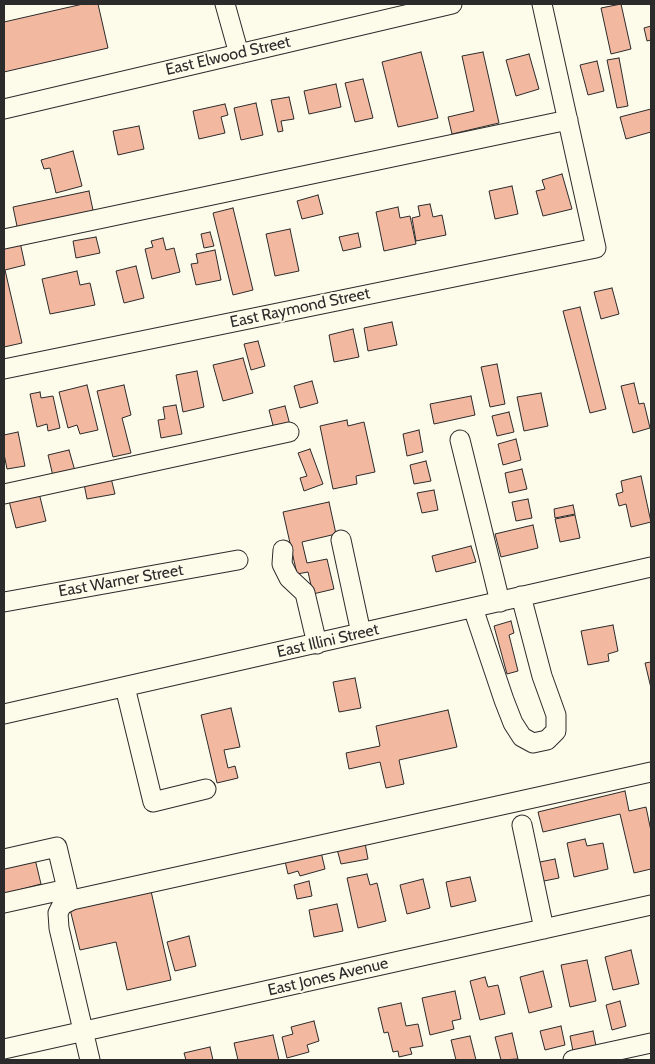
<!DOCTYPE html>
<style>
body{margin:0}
#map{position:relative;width:655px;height:1064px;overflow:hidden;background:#fdfbea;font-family:Cabin,sans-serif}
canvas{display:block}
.frame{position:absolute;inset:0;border:5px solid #2b2b2b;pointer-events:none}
</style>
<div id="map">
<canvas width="655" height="1064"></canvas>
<div class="frame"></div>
</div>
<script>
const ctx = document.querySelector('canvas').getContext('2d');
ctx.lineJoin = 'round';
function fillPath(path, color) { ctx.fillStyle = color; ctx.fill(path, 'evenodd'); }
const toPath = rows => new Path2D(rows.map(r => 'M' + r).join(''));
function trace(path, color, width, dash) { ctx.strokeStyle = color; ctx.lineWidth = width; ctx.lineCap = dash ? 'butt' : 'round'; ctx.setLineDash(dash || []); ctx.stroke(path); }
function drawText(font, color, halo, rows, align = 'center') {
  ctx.font = font + ' Cabin,sans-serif'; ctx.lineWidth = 4; ctx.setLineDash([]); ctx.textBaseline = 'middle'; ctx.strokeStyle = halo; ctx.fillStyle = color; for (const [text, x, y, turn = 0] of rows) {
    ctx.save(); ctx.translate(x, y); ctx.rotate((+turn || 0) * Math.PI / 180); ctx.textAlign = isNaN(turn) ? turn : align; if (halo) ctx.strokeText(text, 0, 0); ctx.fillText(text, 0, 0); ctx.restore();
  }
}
const building = toPath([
 [83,4,98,4,108,48,4,72,4,22,83,4],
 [621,4,631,49,611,54,601,8,621,4],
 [651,26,651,40,647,41,644,28,651,26],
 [421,52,438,118,398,127,382,62,421,52],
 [483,52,499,123,452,134,448,117,474,111,462,56,483,52],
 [529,54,539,89,516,96,506,60,529,54],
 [619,58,628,106,617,108,607,60,619,58],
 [597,61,604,91,588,95,580,65,597,61],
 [363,79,373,118,355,122,345,83,363,79],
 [336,84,341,107,309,114,304,91,336,84],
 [289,97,294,119,281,121,283,131,278,132,271,100,289,97],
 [256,103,263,135,241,140,234,108,256,103],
 [225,104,228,115,221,117,225,133,199,139,193,111,225,104],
 [651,109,651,132,626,139,620,117,651,109],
 [139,126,144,149,118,155,113,131,139,126],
 [73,151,82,186,56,193,50,168,44,169,41,160,73,151],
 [562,174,572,209,543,216,536,191,545,189,542,180,562,174],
 [512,186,518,214,495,219,489,191,512,186],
 [89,191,94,215,18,231,13,207,89,191],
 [318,195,323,214,302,219,297,201,318,195],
 [430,204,433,217,442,215,446,235,416,241,412,218,420,216,418,206,430,204],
 [398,207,400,218,410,216,416,244,384,251,376,212,398,207],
 [233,208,253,290,233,295,213,213,233,208],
 [290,229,299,271,275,276,266,234,290,229],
 [210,232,214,246,204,248,201,234,210,232],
 [358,233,361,247,343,251,339,237,358,233],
 [96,237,100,253,76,258,73,241,96,237],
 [163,238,166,250,174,248,180,272,152,279,145,249,153,247,151,241,163,238],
 [20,242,25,265,5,270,22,343,4,347,4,246,20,242],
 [215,250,221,280,196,285,191,264,198,263,196,254,215,250],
 [136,266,144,298,124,303,116,271,136,266],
 [77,271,80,285,90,283,95,305,50,314,42,279,77,271],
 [612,288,619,314,601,319,594,292,612,288],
 [580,307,606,409,590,413,563,311,580,307],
 [392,322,397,345,368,351,364,328,392,322],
 [353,329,359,357,334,362,329,335,353,329],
 [258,341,265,366,251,370,244,344,258,341],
 [243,358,253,393,223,401,213,365,243,358],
 [497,364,505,404,490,407,481,367,497,364],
 [197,371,204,407,183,412,176,375,197,371],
 [312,381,318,403,300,408,294,386,312,381],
 [634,383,639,404,644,403,650,428,633,433,621,386,634,383],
 [87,385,98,430,80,434,77,425,68,428,59,392,87,385],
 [124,385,131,415,122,418,131,453,113,457,97,391,124,385],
 [40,392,41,398,53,396,60,428,48,431,47,424,37,427,30,394,40,392],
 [541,393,548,426,524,431,517,397,541,393],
 [471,396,475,415,434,424,430,404,471,396],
 [176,405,182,434,161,438,158,420,165,419,163,407,176,405],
 [285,406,290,425,274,429,269,410,285,406],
 [509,412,514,432,497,436,492,416,509,412],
 [347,420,348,426,364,422,375,472,356,476,357,484,333,489,320,426,347,420],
 [419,430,423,452,407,456,403,434,419,430],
 [18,432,25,466,7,469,4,454,4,435,18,432],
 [516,439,521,460,503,465,498,444,516,439],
 [310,449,323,484,304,491,300,478,307,476,298,453,310,449],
 [69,450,75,471,53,476,48,455,69,450],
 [426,461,431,481,414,484,410,465,426,461],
 [522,469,527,489,509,493,505,473,522,469],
 [641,476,651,522,631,527,626,504,619,506,616,494,623,492,621,481,641,476],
 [111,478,115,494,87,499,84,484,111,478],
 [434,490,438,510,422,513,417,493,434,490],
 [39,493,46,521,16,528,9,501,39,493],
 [528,499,532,518,516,521,512,502,528,499],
 [329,502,336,534,302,542,307,563,327,559,334,589,313,594,308,572,297,574,283,512,329,502],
 [573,505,575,514,555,518,554,509,573,505],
 [575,515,580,538,560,542,555,519,575,515],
 [533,525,538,548,501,557,495,534,533,525],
 [471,546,476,562,436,572,432,556,471,546],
 [511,621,514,633,509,635,518,671,507,674,494,626,511,621],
 [613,625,618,651,608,654,609,661,588,665,581,631,613,625],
 [651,662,651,688,645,663,651,662],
 [355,678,361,708,339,712,333,682,355,678],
 [231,708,240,747,224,750,228,768,235,766,238,778,217,783,201,715,231,708],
 [448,710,457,747,399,760,404,784,386,788,380,762,349,769,346,753,380,746,376,726,448,710],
 [625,791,629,811,646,807,651,831,651,869,634,873,620,814,543,832,538,812,625,791],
 [585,839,587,846,603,843,608,869,574,877,567,843,585,839],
 [365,843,368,859,341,864,337,849,365,843],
 [321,852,325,869,300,876,298,871,288,874,285,861,321,852],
 [35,859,41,884,4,894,4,867,35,859],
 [555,859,559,878,539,882,535,863,555,859],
 [367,874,370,885,377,883,386,921,358,928,347,878,367,874],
 [470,877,476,901,451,907,446,882,470,877],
 [423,879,430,908,407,914,400,885,423,879],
 [309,881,312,896,297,899,294,885,309,881],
 [151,891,171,980,127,990,116,942,80,950,70,909,151,891],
 [337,904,343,931,314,937,309,910,337,904],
 [189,936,196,966,175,971,167,942,189,936],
 [631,950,639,984,613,990,605,957,631,950],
 [587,960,596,1001,570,1007,561,965,587,960],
 [543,971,552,1007,529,1013,520,977,543,971],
 [485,977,488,987,498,985,505,1014,480,1020,470,981,485,977],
 [455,991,461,1019,452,1021,454,1029,430,1035,422,998,455,991],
 [620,1001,626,1026,612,1030,606,1005,620,1001],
 [401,1003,406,1026,418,1024,423,1046,410,1048,412,1054,399,1057,398,1051,393,1052,388,1032,384,1033,378,1008,401,1003],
 [314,1021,319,1041,307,1045,309,1052,287,1058,282,1037,293,1034,291,1027,314,1021],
 [561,1026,565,1045,545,1050,540,1031,561,1026],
 [593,1031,596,1046,573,1051,570,1036,593,1031],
 [512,1033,518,1059,501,1060,495,1037,512,1033],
 [273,1035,279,1060,238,1060,234,1043,273,1035],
 [470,1036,476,1060,456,1060,451,1040,470,1036],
 [210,1047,213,1060,186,1060,184,1053,210,1047]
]);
const minor = toPath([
 [225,4,239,54],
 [4,109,452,4],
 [4,239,568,120],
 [4,369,596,248,542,4],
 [460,440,500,602],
 [4,494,289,432],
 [341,540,361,633],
 [283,550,282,564,289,578,305,593,317,644],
 [4,602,238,560],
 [473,608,504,700,513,723,522,737,533,743,547,740,556,731,556,715,542,676,521,596],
 [125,687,153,802,206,789],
 [4,714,651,567],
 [522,825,544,929],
 [4,859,57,847,67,889,4,903],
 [4,1049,651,905],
 [90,1060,59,928,58,913,62,905,72,900,651,772],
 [573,1060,651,1043]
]);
const streetNames = [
 ["East Elwood Street",228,56,-13],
 ["East Raymond Street",300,308,-12],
 ["East Warner Street",121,581,-10],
 ["East Illini Street",328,641,-13],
 ["East Jones Avenue",328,977,-13]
];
fillPath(building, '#f2b8a0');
trace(building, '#2b2b2b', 1);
trace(minor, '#2b2b2b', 21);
trace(minor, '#fdfbea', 19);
drawText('16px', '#2b2b2b', '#fdfbea', streetNames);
</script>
